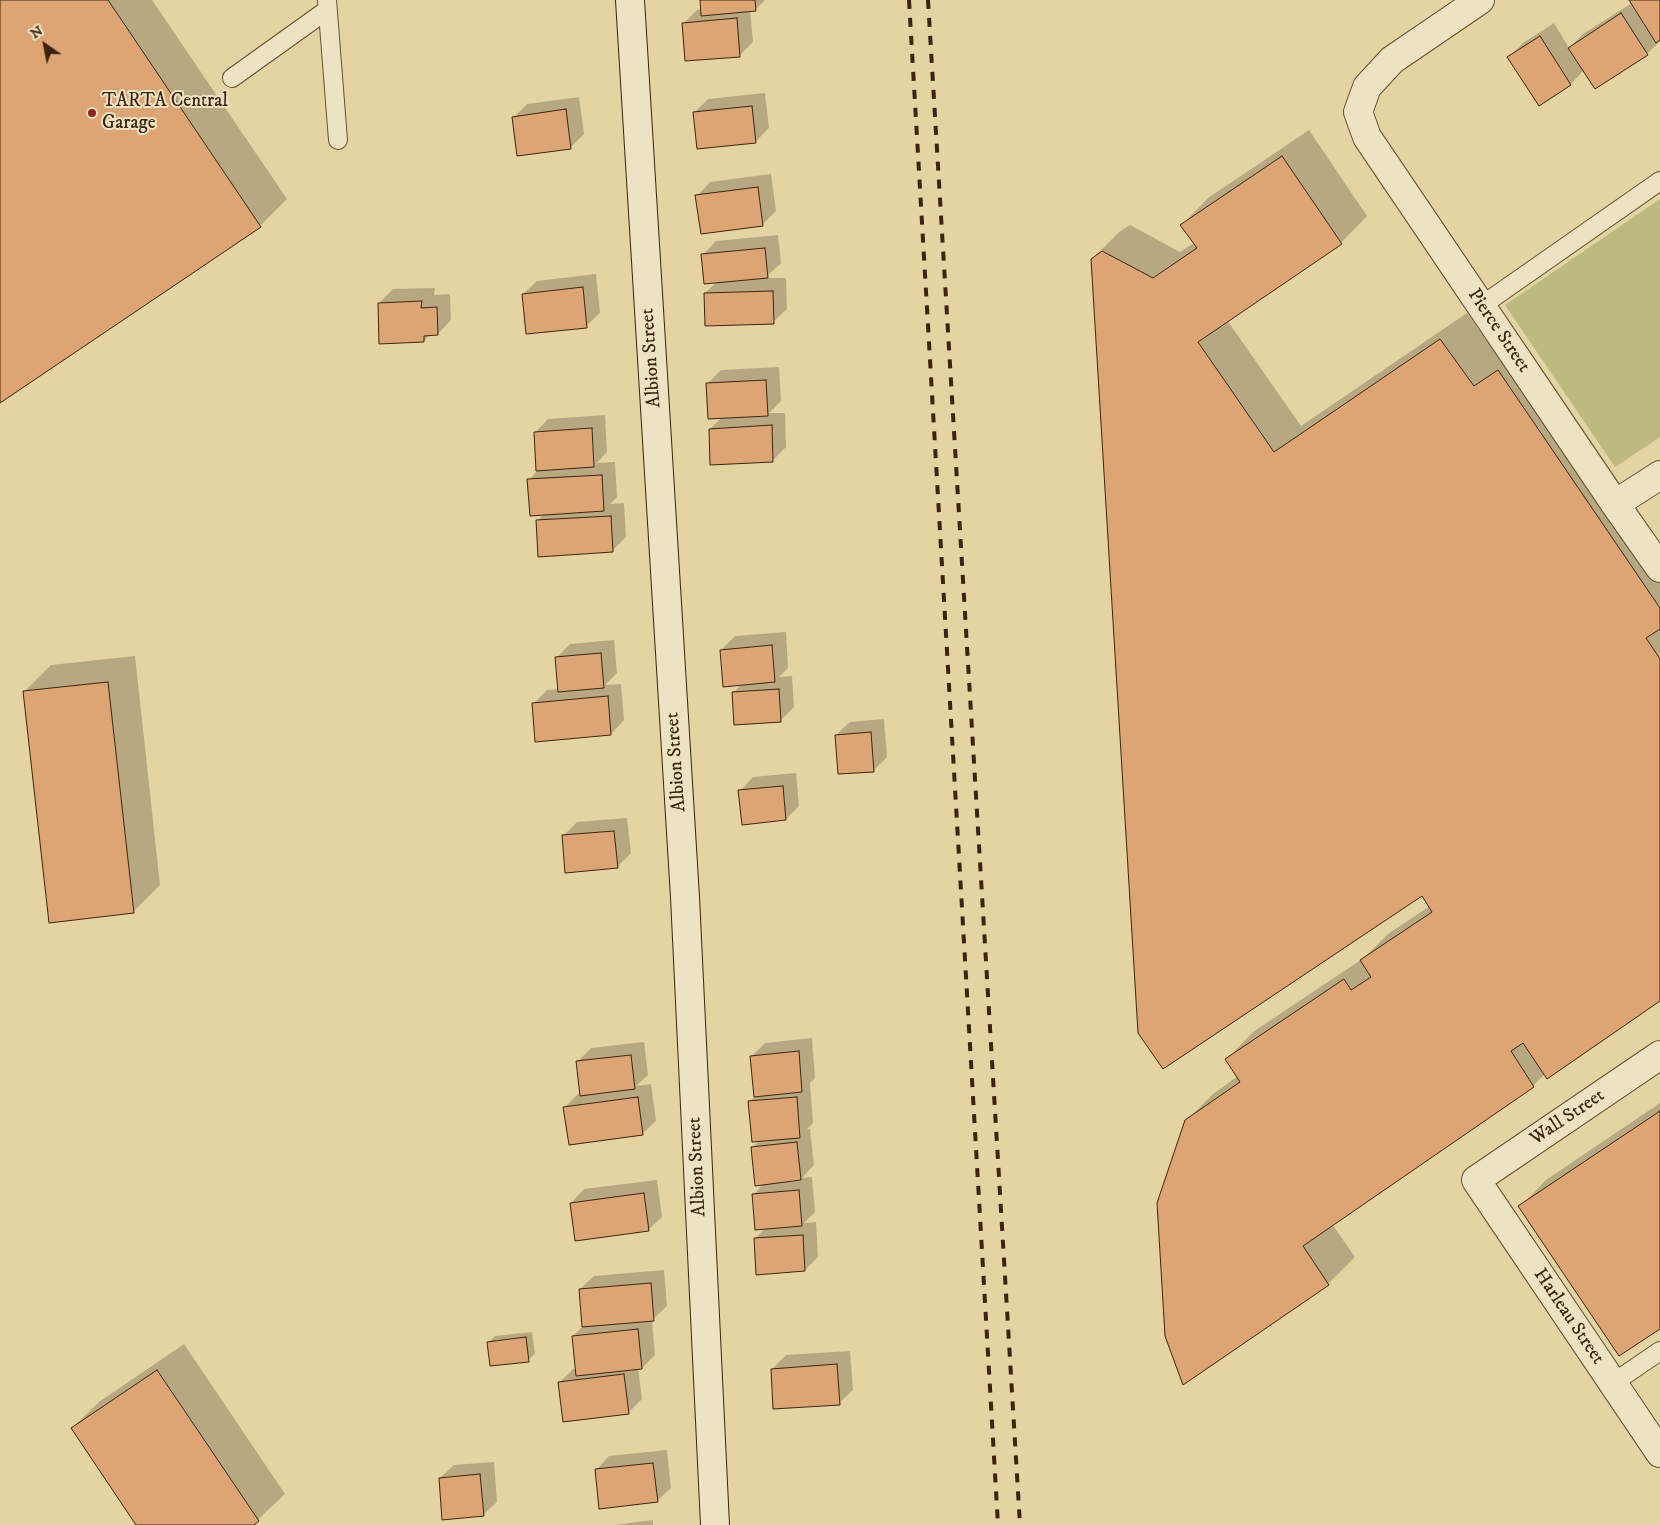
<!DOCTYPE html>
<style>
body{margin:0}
#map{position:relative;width:1660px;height:1525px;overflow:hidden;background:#e4d4a2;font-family:"IM FELL DW Pica",serif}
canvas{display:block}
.north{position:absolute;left:20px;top:20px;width:50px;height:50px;-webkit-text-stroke:4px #ede3c3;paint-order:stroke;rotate:327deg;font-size:14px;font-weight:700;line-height:20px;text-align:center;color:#3c2410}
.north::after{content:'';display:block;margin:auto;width:18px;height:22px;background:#3c2410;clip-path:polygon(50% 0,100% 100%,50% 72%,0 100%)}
</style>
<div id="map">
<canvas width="1660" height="1525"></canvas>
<div class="north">N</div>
</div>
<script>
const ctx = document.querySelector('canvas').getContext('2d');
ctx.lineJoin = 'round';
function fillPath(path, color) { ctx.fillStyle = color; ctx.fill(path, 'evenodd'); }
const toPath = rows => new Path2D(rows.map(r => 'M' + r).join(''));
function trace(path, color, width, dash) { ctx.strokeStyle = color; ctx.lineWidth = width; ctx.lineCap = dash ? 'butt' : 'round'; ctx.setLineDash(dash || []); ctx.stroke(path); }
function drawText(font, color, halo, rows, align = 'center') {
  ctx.font = font + ' "IM FELL DW Pica",serif'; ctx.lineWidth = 4; ctx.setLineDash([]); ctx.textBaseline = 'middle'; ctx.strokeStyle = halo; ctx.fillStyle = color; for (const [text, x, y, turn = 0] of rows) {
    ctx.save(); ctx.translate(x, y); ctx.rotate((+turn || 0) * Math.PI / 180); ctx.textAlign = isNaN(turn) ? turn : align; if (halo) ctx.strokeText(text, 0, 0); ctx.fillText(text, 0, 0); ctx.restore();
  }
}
const green = toPath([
 [1660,199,1660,437,1615,467,1505,305]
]);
const shadow = toPath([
 [0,0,152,0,287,199,260,226,0,402],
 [701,0,765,0,755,10,750,10,753,42,739,56,684,23,697,10,702,9],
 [1630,0,1660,0,1660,41,1647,54,1584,70,1571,84,1540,104,1509,57,1523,43,1554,23,1569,48,1583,34,1632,3],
 [765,93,769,128,755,142,694,113,708,99],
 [579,97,584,134,570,148,514,117,527,104],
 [1309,130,1367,216,1341,243,1227,320,1301,426,1467,313,1501,361,1525,344,1660,543,1660,999,1545,1074,1533,1086,1332,1224,1355,1257,1328,1284,1183,1383,1186,1121,1213,1094,1238,1076,1227,1059,1253,1032,1365,957,1388,934,1430,906,1092,259,1119,232,1130,225,1180,252,1194,243,1182,225,1208,198],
 [771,174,776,211,762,225,697,196,710,182],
 [778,235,781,263,765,278,786,278,787,309,773,322,705,293,717,282,703,255,716,241],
 [596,274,600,313,586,326,523,294,537,281],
 [435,288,434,295,450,294,451,320,438,334,430,334,424,341,379,303,393,289],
 [779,367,781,401,769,413,785,413,786,447,773,460,710,429,722,417,707,384,721,370],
 [605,415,607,452,597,463,615,462,617,497,610,504,624,503,626,537,612,551,538,520,544,514,529,480,537,471,535,433,548,419],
 [786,632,788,668,779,677,792,676,794,707,780,721,733,693,742,684,721,650,735,636],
 [614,640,617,673,605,685,621,684,624,720,611,734,533,704,547,690,559,689,556,658,570,644],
 [135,656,160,885,133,912,24,692,51,665],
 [884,719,887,757,873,771,836,735,850,722],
 [796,773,799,806,786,819,740,791,753,777],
 [627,818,631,853,617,867,563,836,577,822],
 [812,1038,815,1078,810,1083,813,1123,806,1130,810,1129,814,1165,802,1178,812,1177,815,1212,804,1223,816,1222,818,1257,805,1270,755,1239,765,1228,754,1194,764,1183,752,1148,760,1140,750,1101,755,1096,752,1056,765,1043],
 [644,1042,648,1075,636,1086,651,1084,656,1121,642,1134,565,1107,578,1094,581,1093,577,1062,591,1048],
 [1660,1103,1660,1328,1520,1207,1546,1180],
 [657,1180,662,1217,648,1230,571,1203,584,1189],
 [664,1270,667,1306,652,1320,655,1355,642,1368,638,1368,642,1399,628,1413,559,1383,573,1369,576,1369,573,1336,583,1326,580,1289,594,1276],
 [532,1332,535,1354,528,1360,489,1342,495,1336],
 [184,1344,285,1494,252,1525,138,1525,72,1428,99,1402],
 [850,1351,853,1390,839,1403,772,1369,786,1355],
 [667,1450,671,1488,657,1501,596,1470,609,1456],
 [494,1462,497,1502,483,1515,440,1478,454,1465],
 [653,1520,653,1525,614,1525]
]);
const building = toPath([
 [0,0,108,0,261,227,0,403,0,0],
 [700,0,755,0,756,11,701,16,700,0],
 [1629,0,1660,0,1660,40,1656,43,1629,0],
 [1621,13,1648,55,1595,89,1568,48,1621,13],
 [737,18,740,57,685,61,682,23,737,18],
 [1540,36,1571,85,1539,106,1507,57,1540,36],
 [752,106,756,143,697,149,693,112,752,106],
 [566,109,571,149,517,156,512,117,566,109],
 [1282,156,1342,244,1198,342,1274,452,1440,339,1474,386,1498,370,1660,608,1660,629,1646,638,1660,659,1660,1001,1547,1079,1523,1043,1511,1051,1534,1087,1303,1246,1329,1285,1183,1385,1165,1336,1157,1203,1185,1120,1240,1082,1225,1059,1344,979,1351,990,1371,977,1360,960,1432,912,1422,896,1163,1069,1138,1033,1091,259,1102,251,1153,278,1197,248,1180,225,1282,156],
 [758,187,763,226,701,234,695,195,758,187],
 [765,248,768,278,704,284,701,254,765,248],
 [583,287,587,328,526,334,522,294,583,287],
 [773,291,774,324,705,326,704,293,773,291],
 [422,301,421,308,437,307,438,335,424,336,424,342,379,344,378,303,422,301],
 [766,380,768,416,708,419,706,383,766,380],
 [772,425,773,462,710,465,709,429,772,425],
 [592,428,594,467,536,471,534,432,592,428],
 [602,475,604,511,530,516,527,479,602,475],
 [611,516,613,552,538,557,536,520,611,516],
 [772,645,775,682,723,687,720,650,772,645],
 [601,653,604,688,558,692,555,657,601,653],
 [108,682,134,913,49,923,23,691,108,682],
 [779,689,781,722,734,725,732,692,779,689],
 [608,696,611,735,535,742,532,703,608,696],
 [871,732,874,772,838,774,835,735,871,732],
 [783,786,786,820,742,825,738,790,783,786],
 [614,831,618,868,565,873,562,835,614,831],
 [799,1051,802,1092,754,1097,750,1056,799,1051],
 [631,1055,635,1089,580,1096,576,1061,631,1055],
 [638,1097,643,1135,569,1145,563,1107,638,1097],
 [797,1097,800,1138,752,1142,748,1101,797,1097],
 [1660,1111,1660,1329,1619,1356,1518,1206,1660,1111],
 [797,1142,801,1180,755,1186,751,1147,797,1142],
 [799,1190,802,1226,755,1230,752,1194,799,1190],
 [644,1193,649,1231,575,1241,570,1203,644,1193],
 [803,1235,805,1271,756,1275,754,1238,803,1235],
 [651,1283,654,1321,582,1327,579,1289,651,1283],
 [638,1329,642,1369,576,1376,572,1336,638,1329],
 [526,1337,529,1362,490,1366,487,1342,526,1337],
 [837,1364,840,1405,773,1409,771,1369,837,1364],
 [157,1370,259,1521,254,1525,136,1525,71,1428,157,1370],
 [624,1374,629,1414,563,1422,558,1382,624,1374],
 [653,1463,658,1502,599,1509,595,1469,653,1463],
 [480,1474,484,1516,442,1520,439,1478,480,1474]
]);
const lane = toPath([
 [327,0,338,140],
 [232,78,327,10],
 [1481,306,1660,181],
 [1613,1383,1660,1351]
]);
const street = toPath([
 [1480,0,1392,60,1367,87,1358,112,1367,137,1615,504,1660,568],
 [1615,504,1660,475],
 [1660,1055,1476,1180,1660,1453]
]);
const secondary = toPath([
 [630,0,685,897,715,1525]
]);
const rail = toPath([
 [909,0,998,1525],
 [928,0,1020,1525]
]);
const markers = [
 [92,113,5,"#8f2418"]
];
const poiNames = [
 ["TARTA Central",102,102],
 ["Garage",102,124]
];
const streetNames = [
 ["Pierce Street",1498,331,56],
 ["Albion Street",652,358,-94],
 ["Albion Street",677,762,-94],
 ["Wall Street",1568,1118,-34],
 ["Albion Street",698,1167,-93],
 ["Harleau Street",1568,1317,56]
];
fillPath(green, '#bcba7f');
fillPath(shadow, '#0003');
fillPath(building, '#dea574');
trace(building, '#3c2410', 1);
trace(lane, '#665034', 20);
trace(street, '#665034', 30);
trace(secondary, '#3c2410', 30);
trace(lane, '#ede3c3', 18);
trace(street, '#ede3c3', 28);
trace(secondary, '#ede3c3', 28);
trace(rail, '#3c2410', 4, [9, 9]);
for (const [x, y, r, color] of markers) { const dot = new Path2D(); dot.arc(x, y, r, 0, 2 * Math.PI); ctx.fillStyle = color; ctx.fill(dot); trace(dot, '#ede3c3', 2); }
drawText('19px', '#3c2410', '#ede3c3', poiNames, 'left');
drawText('19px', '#3c2410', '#ede3c3', streetNames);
</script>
